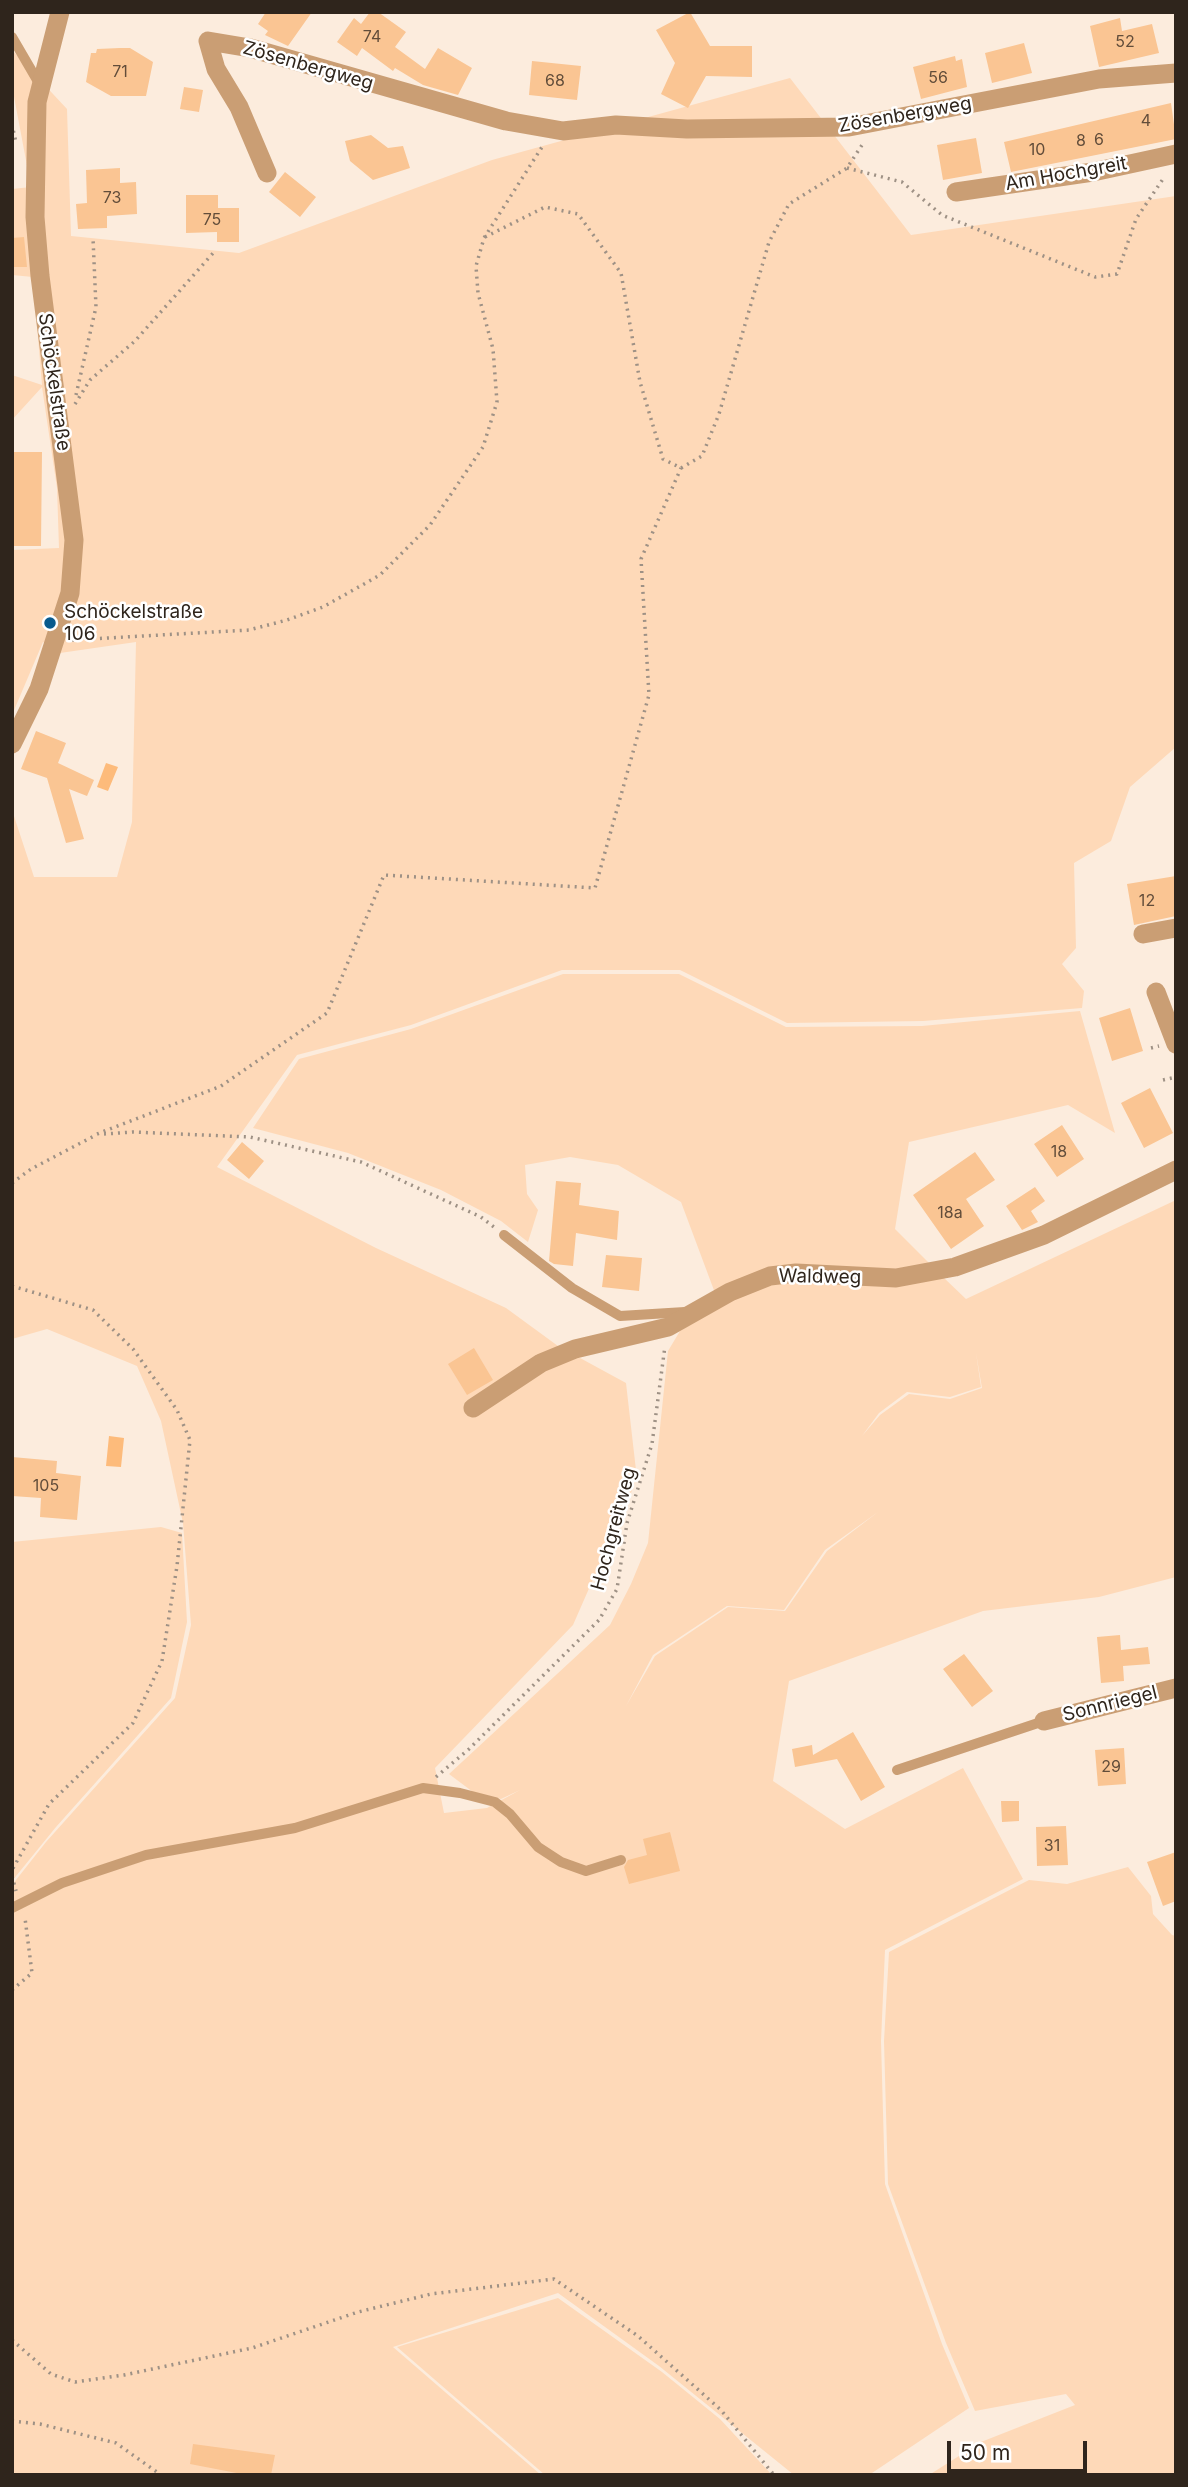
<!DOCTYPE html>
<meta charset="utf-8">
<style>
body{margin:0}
#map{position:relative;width:1188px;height:2487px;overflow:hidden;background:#fcecdd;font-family:Inter,sans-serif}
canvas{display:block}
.frame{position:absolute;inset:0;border:14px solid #2f251c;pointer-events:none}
.scale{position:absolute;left:947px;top:2441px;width:140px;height:32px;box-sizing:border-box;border:4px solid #2f251c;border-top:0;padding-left:9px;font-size:21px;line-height:24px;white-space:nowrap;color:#2f251c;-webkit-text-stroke:5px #fff;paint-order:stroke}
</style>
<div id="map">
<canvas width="1188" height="2487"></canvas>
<div class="frame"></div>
<div class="scale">50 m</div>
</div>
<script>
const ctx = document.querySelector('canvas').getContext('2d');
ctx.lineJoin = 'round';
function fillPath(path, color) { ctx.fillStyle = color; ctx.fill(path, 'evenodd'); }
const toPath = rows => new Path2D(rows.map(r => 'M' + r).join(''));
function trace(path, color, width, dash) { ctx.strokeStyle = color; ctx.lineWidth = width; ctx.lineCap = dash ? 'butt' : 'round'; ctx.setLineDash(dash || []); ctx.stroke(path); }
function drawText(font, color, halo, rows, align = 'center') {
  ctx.font = font + ' Inter,sans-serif'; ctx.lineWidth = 5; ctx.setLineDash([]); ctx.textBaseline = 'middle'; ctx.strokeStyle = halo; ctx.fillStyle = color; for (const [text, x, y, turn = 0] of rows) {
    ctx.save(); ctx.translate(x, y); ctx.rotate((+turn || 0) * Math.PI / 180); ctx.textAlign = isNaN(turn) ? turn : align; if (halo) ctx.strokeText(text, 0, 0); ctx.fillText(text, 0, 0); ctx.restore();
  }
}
const green = toPath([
 [12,50,67,109,71,236,239,253,492,160,790,78,911,235,1176,196,1176,747,1130,787,1111,841,1074,863,1076,948,1062,964,1084,991,1082,1008,923,1021,787,1023,680,970,562,970,411,1025,297,1055,217,1167,376,1248,506,1308,558,1346,626,1383,637,1479,573,1625,435,1768,444,1813,487,1808,520,1790,501,1799,473,1792,449,1774,610,1625,631,1584,648,1543,668,1351,680,1331,707,1310,775,1281,943,1277,966,1299,1176,1200,1176,1577,1099,1597,983,1611,789,1681,773,1781,845,1829,963,1768,1023,1879,885,1950,881,2041,885,2184,942,2344,969,2408,869,2475,794,2475,659,2366,558,2293,393,2347,541,2475,12,2475,12,1885,46,1842,175,1698,191,1625,183,1523,161,1421,137,1366,47,1329,12,1339,12,810,34,877,117,877,132,822,136,642,60,653,43,642,12,715,12,550,59,548,57,488,42,387,12,420,12,375,42,385,33,277,12,275,12,189,31,187,12,86],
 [976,1353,982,1388,950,1399,909,1394,880,1415,862,1436,879,1413,907,1392,950,1397,981,1387],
 [878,1512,827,1551,785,1611,728,1607,655,1656,626,1706,653,1655,727,1606,784,1610,825,1550],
 [563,974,679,974,786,1027,922,1026,1080,1011,1115,1133,1068,1105,909,1142,895,1229,934,1268,834,1273,715,1293,681,1202,618,1165,570,1157,525,1165,527,1194,538,1210,528,1242,501,1221,441,1190,348,1153,253,1128,299,1059,411,1029],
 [161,1527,182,1533,187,1622,171,1698,56,1827,12,1881,12,1542],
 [1128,1867,1151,1896,1153,1914,1172,1935,1176,1936,1176,2475,929,2475,981,2442,1075,2405,1066,2394,975,2411,946,2343,888,2184,884,2041,889,1952,1029,1880,1067,1884],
 [558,2298,662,2372,720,2419,772,2475,545,2475,397,2347]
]);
const water = toPath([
 [106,763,118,767,108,791,97,787],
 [109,1436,124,1438,121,1467,106,1466]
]);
const building = toPath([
 [266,12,312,12,288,46,265,35,268,31,258,24],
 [370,12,378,12,406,32,395,47,425,69,438,48,472,68,458,95,423,85,395,68,393,71,362,48,357,56,337,42,354,18,361,24],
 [690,12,710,46,752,46,752,77,706,76,688,108,661,94,675,63,656,30],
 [1120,18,1122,31,1152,24,1159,53,1099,67,1090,26],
 [1024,43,1032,73,992,83,985,53],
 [120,48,130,48,153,62,146,96,111,96,86,82,91,53,96,53,97,49],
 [955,56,956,61,962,59,967,87,921,99,913,67],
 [532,61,581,66,577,100,529,95],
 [184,87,203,90,199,112,180,109],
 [1171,103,1176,139,1011,172,1004,142],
 [371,135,388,148,403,146,410,168,373,180,350,161,345,141],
 [976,138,982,173,943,180,937,145],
 [120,168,120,183,136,182,137,214,107,216,107,228,78,229,76,204,87,203,86,170],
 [285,172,316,197,300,217,269,192],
 [186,195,218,195,218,208,239,208,239,242,217,242,217,232,186,233],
 [24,237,27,267,12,267,12,238],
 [12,452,42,452,41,546,12,546],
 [36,731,66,743,58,763,94,780,87,796,69,789,84,839,66,843,47,778,21,769],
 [1176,876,1176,916,1134,925,1127,884],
 [1130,1008,1143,1051,1112,1061,1099,1018],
 [1150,1088,1173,1133,1144,1148,1121,1103],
 [1062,1125,1084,1159,1057,1177,1034,1144],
 [242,1142,264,1161,249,1179,227,1160],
 [975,1152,995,1180,966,1199,984,1226,951,1249,913,1195],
 [556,1181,581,1183,579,1205,619,1211,617,1240,576,1233,573,1266,554,1264,549,1261],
 [1035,1187,1045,1201,1031,1211,1038,1222,1022,1230,1006,1206],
 [606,1255,642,1258,639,1291,602,1287],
 [474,1348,493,1380,467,1395,448,1364],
 [12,1457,57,1461,56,1473,81,1476,77,1520,40,1517,41,1498,12,1496],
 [1120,1635,1121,1650,1148,1647,1150,1664,1123,1666,1124,1681,1101,1683,1097,1637],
 [964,1654,993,1691,972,1707,943,1669],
 [853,1732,885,1787,861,1801,837,1759,795,1767,792,1749,812,1745,813,1755],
 [1124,1748,1126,1784,1098,1786,1095,1750],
 [1001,1801,1019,1801,1019,1821,1002,1822],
 [1066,1826,1068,1865,1037,1866,1036,1827],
 [670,1832,680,1871,629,1884,624,1867,628,1860,647,1855,643,1839],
 [1176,1852,1176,1901,1163,1906,1147,1862],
 [193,2444,275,2455,271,2475,247,2475,190,2464]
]);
const path = toPath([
 [12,124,16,143],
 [847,168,902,182,942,215,1095,277,1117,274,1136,219,1165,176],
 [485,237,545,207,578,214,621,273,640,382,663,459,681,468,702,456,719,414,769,242,789,204,847,168,862,145],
 [76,395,96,307,93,238],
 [75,404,90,380,135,341,215,251],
 [72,640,249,630,287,620,323,607,380,575,430,525,483,447,497,402,493,349,478,293,476,266,484,238,542,147],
 [1151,1048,1159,1046],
 [1163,1080,1176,1077],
 [97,1134,221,1086,327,1013,384,875,595,888,649,695,641,559,681,468],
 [104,1134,133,1132,250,1137,361,1162,481,1217,494,1227],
 [12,1183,31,1169,96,1135],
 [12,1286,93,1310,133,1349,177,1410,190,1440,177,1566,162,1661,133,1723,49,1804,12,1870],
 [436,1777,469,1749,599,1620,617,1589,627,1523,652,1444,665,1346],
 [12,1876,16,1891],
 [12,1990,32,1973,25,1918],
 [12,2340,51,2374,75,2382,124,2375,252,2348,358,2312,431,2294,554,2279,638,2336,721,2410,774,2475],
 [12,2421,40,2424,116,2443,161,2475]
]);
const service = toPath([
 [12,37,40,85],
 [504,1235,572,1288,620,1316,685,1312],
 [897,1770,1044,1721],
 [12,1908,62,1883,146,1855,295,1828,423,1788,460,1793,495,1802,510,1814,538,1847,561,1862,586,1871,621,1860]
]);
const minor = toPath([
 [267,173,239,107,216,69,208,41,250,48,506,121,563,131,616,125,687,129,849,127,1099,79,1176,73],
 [956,192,1093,172,1176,154],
 [12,744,39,689,70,593,74,540,40,276,35,217,37,102,60,12],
 [1143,934,1176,928],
 [1156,992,1176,1044],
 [473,1408,541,1363,575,1349,668,1327,730,1292,770,1276,796,1273,896,1278,955,1267,1044,1235,1176,1170],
 [1044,1721,1176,1688]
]);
const markers = [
 [50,623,7,"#095a8d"]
];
const numberNames = [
 ["74",372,37],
 ["52",1125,42],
 ["71",120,72],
 ["56",938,78],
 ["68",555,81],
 ["4",1146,121],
 ["6",1099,140],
 ["8",1081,141],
 ["10",1037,150],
 ["73",112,198],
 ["75",212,220],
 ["12",1147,901],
 ["18",1059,1152],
 ["18a",950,1213],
 ["105",46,1486],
 ["29",1111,1767],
 ["31",1052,1846]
];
const streetNames = [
 ["Zösenbergweg",308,66,16],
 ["Zösenbergweg",905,115,-10],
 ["Am Hochgreit",1066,174,-10],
 ["Schöckelstraße",54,382,82],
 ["Waldweg",820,1277,1],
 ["Hochgreitweg",614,1529,-75],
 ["Sonnriegel",1110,1704,-14]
];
const poiNames = [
 ["Schöckelstraße",64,612],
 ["106",64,634]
];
fillPath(green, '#fed9b8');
fillPath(water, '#fdbb7b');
fillPath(building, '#fac593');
trace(path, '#9e9185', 3.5, [2, 5]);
trace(service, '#ca9e74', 10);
trace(minor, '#ca9e74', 19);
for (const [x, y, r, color] of markers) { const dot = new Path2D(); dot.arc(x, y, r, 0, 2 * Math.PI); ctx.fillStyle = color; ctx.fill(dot); trace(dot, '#fff', 2.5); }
drawText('16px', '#624d3a', null, numberNames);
drawText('19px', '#2f251c', '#fff', streetNames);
drawText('19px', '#2f251c', '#fff', poiNames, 'left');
</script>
